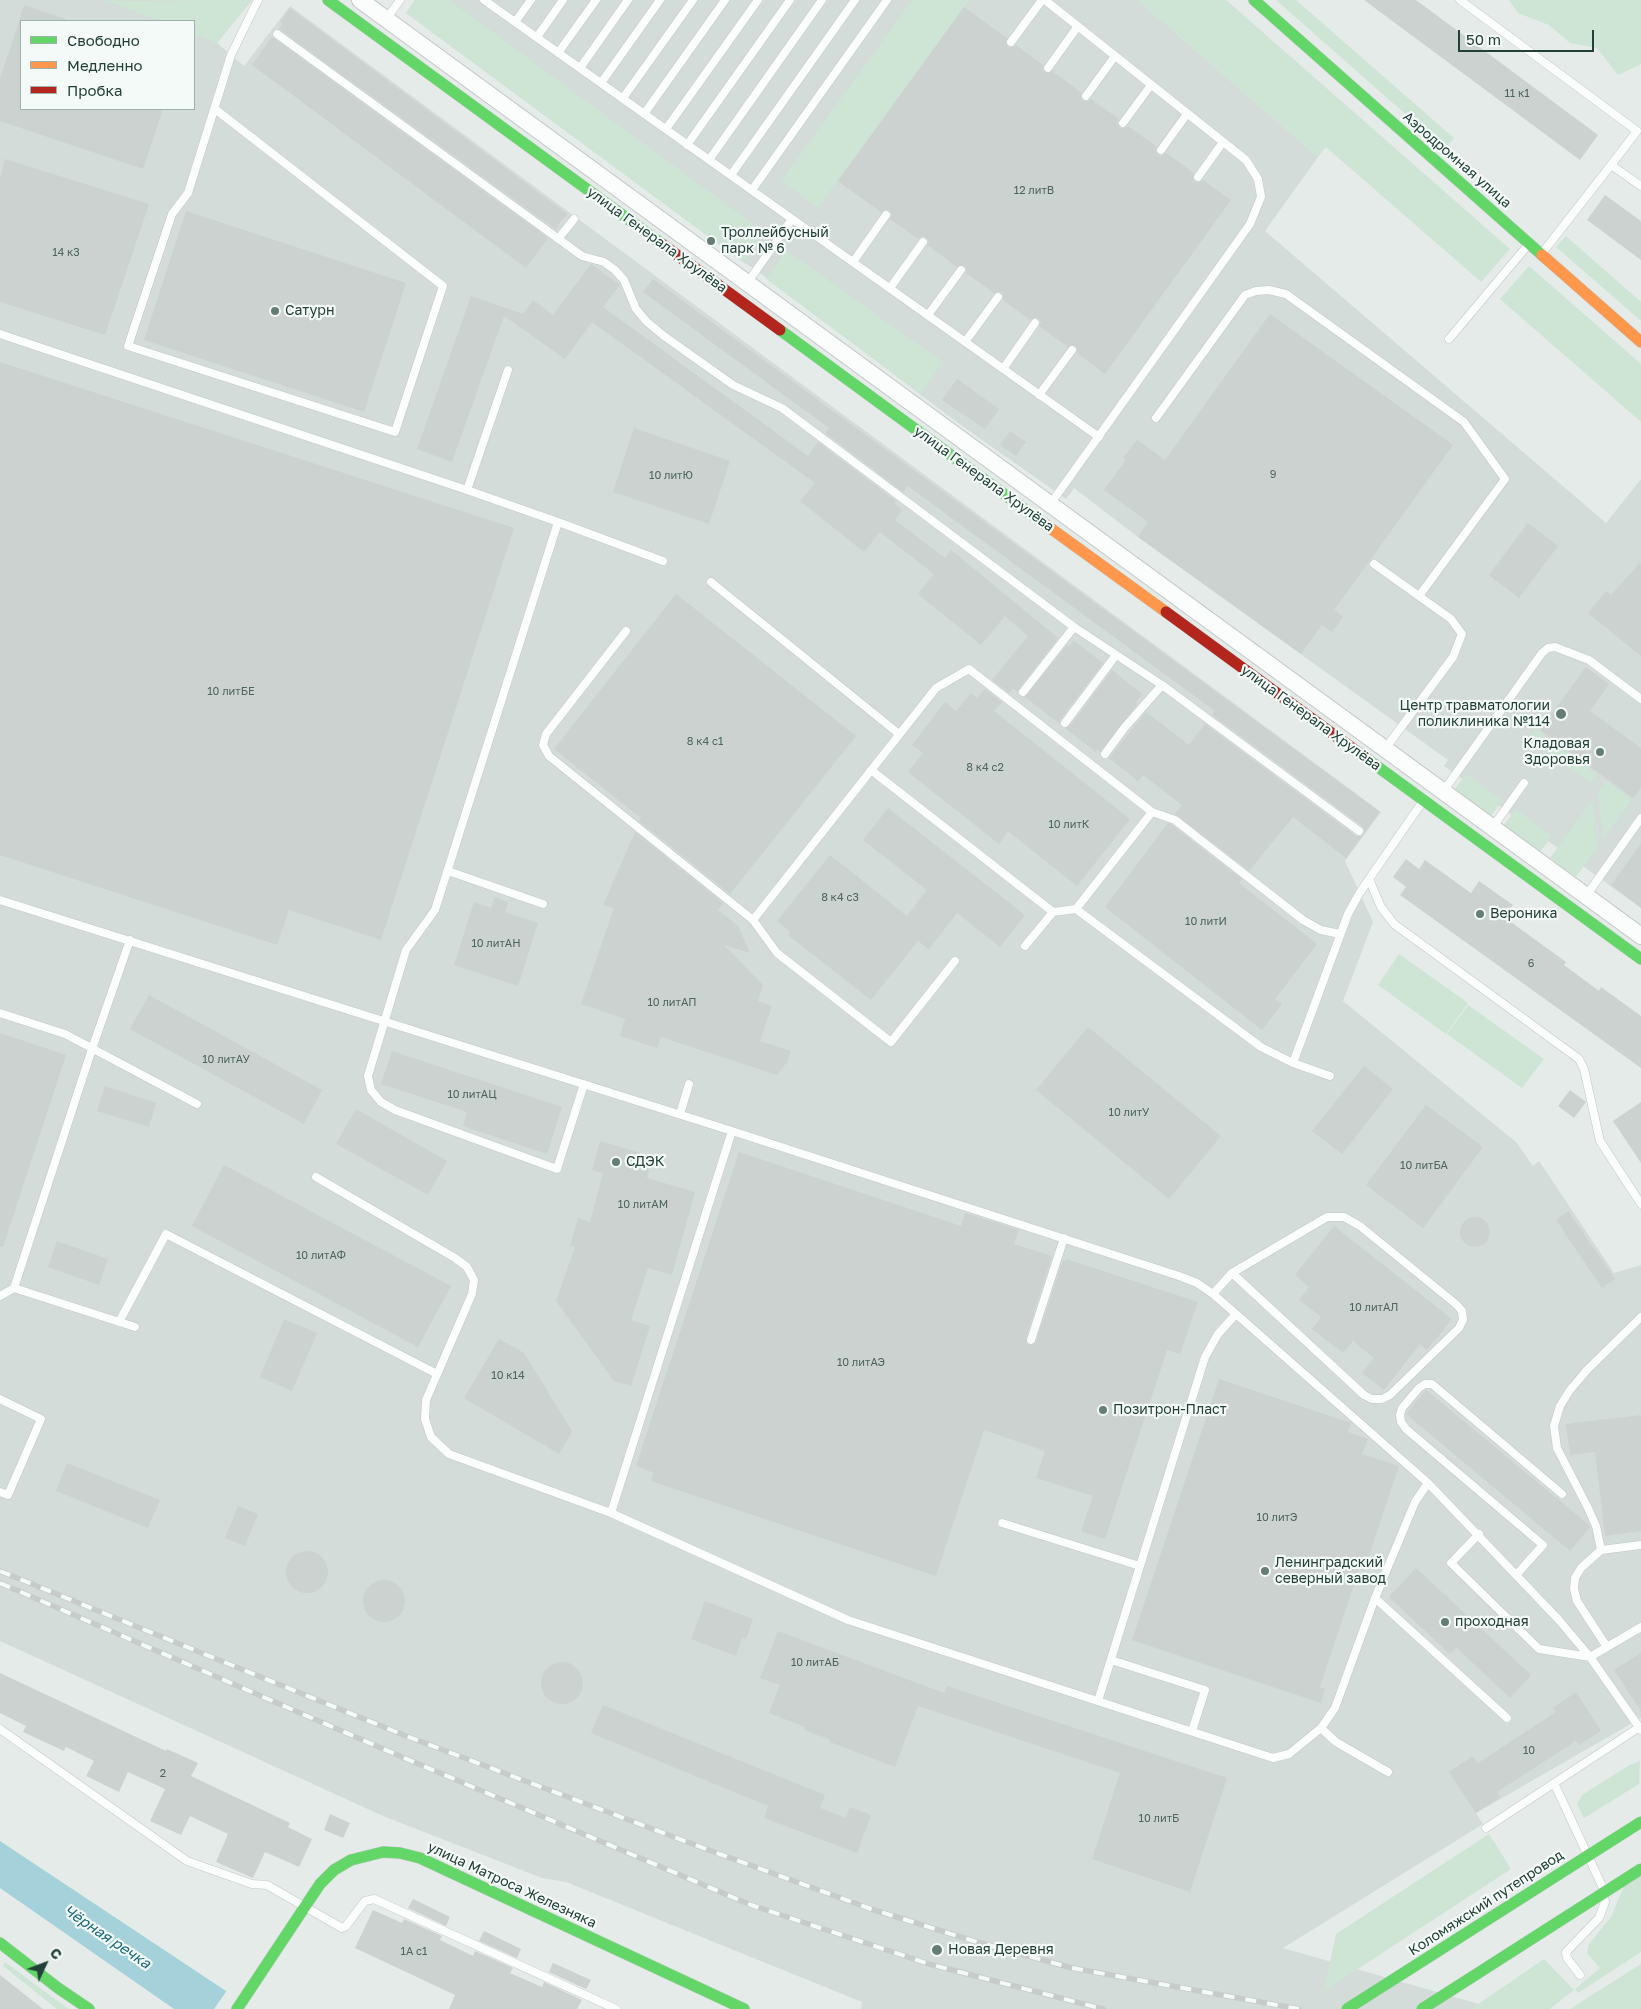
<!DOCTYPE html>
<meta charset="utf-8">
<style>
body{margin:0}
#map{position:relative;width:1641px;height:2009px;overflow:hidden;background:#e5ebe8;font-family:"Golos Text",sans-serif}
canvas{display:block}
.legend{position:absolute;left:20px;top:20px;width:175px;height:90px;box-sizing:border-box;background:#f4faf7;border:1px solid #a0b0ab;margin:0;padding:6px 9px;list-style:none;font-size:15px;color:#224038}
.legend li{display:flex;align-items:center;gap:10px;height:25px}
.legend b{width:25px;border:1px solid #a0b0ab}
.north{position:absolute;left:20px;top:1939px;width:50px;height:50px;-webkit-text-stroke:4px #f4faf7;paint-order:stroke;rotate:47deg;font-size:14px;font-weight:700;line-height:20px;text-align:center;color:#224038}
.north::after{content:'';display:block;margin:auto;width:18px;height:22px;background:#224038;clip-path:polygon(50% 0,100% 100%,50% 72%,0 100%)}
.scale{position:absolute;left:1458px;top:30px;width:136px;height:22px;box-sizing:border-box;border:2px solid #224038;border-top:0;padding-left:6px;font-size:15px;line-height:18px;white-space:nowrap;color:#224038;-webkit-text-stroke:4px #f4faf7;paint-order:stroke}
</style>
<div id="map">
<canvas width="1641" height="2009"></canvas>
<ul class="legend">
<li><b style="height:6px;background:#63d668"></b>Свободно</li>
<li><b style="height:6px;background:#ff974d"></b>Медленно</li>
<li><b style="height:6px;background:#b3261e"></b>Пробка</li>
</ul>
<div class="north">С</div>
<div class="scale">50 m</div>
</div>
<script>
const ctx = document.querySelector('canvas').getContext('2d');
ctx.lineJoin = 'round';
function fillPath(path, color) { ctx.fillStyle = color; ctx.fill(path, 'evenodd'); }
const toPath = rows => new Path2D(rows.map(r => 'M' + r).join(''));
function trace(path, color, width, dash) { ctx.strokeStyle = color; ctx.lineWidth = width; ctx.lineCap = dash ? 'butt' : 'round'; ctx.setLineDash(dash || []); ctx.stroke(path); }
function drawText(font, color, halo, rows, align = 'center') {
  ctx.font = font + ' "Golos Text",sans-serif'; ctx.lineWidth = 4.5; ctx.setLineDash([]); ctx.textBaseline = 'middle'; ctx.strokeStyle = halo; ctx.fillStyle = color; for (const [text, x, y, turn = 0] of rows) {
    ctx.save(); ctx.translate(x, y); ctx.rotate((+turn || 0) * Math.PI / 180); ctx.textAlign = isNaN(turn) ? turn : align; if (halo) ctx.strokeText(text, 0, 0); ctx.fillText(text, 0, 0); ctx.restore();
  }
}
const built = toPath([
 [0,0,252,0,217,43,244,66,290,6,1381,812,1345,861,1373,922,1343,1001,1516,1142,1533,1166,1539,1161,1614,1273,1641,1265,1641,1718,1476,1813,1483,1824,1283,1948,1496,2009,861,2009,862,2002,566,1882,542,1878,383,1816,0,1641],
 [21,21,194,21,194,109,21,109],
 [415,0,1138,0,1318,157,1265,231,1606,523,1641,479,1641,908,1444,766,1448,760,1138,537,1074,488,1066,499,958,423,756,270,743,262,406,13]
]);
const green = toPath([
 [104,0,132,1,252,0,217,43,194,34,194,21,160,21],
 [415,0,449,0,764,232,743,262,406,13],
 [912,0,969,0,818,208,781,181],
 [1138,0,1226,0,1510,249,1481,282,1326,147,1318,157],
 [1276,0,1296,0,1454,138,1445,149],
 [1509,0,1641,0,1641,64,1618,75,1597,48,1570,43,1549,25,1518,13],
 [1566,236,1641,302,1641,321,1556,247],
 [786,250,943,362,921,394,766,279],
 [1529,266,1641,364,1641,422,1500,299],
 [1535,729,1597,774,1590,783,1529,738],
 [1466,774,1503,800,1490,817,1454,790],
 [1606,781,1632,800,1603,839,1598,792],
 [1592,800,1598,847,1576,877,1550,858],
 [1516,809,1552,836,1540,852,1504,825],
 [1399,954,1468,1003,1446,1034,1378,985],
 [1468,1005,1544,1059,1522,1088,1447,1034],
 [1640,1761,1639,1784,1584,1818,1577,1804,1582,1795,1628,1766],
 [1489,1834,1511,1869,1324,1991,1336,1934],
 [1641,1873,1641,1952,1578,1993,1575,1989,1600,1968,1587,1953,1589,1944,1611,1917,1625,1883],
 [1544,1959,1574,1990,1550,2009,1471,2009],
 [5,1962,52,1997,69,2009,57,2009,3,1966],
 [1641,1964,1641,2009,1570,2009]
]);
const water = toPath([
 [0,1841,226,1991,254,2009,174,2009,0,1888]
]);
const pier = toPath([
 [228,1989,256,2007,257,2009,214,2009]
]);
const building = toPath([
 [1364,0,1416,0,1598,135,1580,160],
 [24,5,66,19,66,21,19,21],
 [964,7,1007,38,1006,44,1008,47,1013,47,1016,45,1043,65,1043,70,1045,73,1052,71,1082,93,1081,98,1083,101,1088,101,1091,99,1119,119,1117,123,1120,128,1125,128,1128,126,1157,147,1155,150,1157,154,1161,156,1166,153,1194,173,1193,179,1195,182,1200,182,1203,180,1231,200,1105,374,1077,353,1077,348,1075,345,1068,347,1039,326,1041,323,1039,319,1035,317,1030,320,1003,300,1003,295,1001,292,994,293,966,273,966,268,964,265,957,267,927,245,929,242,927,238,923,236,918,239,890,219,892,215,890,211,886,209,881,212,838,181],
 [290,8,567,214,557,227,555,229,279,29,283,23,280,22],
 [19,22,21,23,21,109,163,109,143,169,0,121,0,78],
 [272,37,548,238,526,268,252,65],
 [5,159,149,204,105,335,0,302,0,178],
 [1605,195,1641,221,1641,260,1587,220],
 [186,211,406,283,364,412,144,340],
 [591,264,620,285,603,307,808,456,818,442,896,501,894,503,902,510,895,520,945,558,951,550,1058,638,1017,692,1013,688,1009,693,992,680,1028,636,1005,616,981,645,918,594,934,574,880,532,864,552,800,501,815,483,592,322,565,359,504,316,452,462,417,449,471,296,523,314,533,300,553,315],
 [653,279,1380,812,1346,858,1293,817,1249,871,1175,814,1182,805,1143,775,1138,781,1109,758,1146,712,1189,745,1205,724,1356,836,1362,836,1365,831,1362,826,1212,715,1215,711,908,486,903,492,825,433,829,428,643,292],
 [1270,314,1453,445,1334,610,1343,617,1332,632,1322,625,1301,654,1138,537,1148,522,1104,490,1126,460,1123,458,1137,440,1165,460],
 [0,362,514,528,381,940,289,910,277,945,0,855],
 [957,379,999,409,985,429,942,400],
 [634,428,730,461,709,524,613,492],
 [1010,431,1026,442,1016,456,1000,445],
 [1528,523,1558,546,1519,598,1489,575],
 [1641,562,1641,656,1588,613,1606,591,1611,595],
 [676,594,856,736,730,894,639,821,641,818,554,749],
 [1074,641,1103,663,1060,720,1060,724,1025,697,1067,645,1069,647],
 [1586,667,1609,684,1590,711,1641,748,1641,788,1633,798,1540,730],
 [1112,670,1142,694,1135,703,1137,705,1100,752,1098,750,1096,752,1065,728,1070,726],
 [985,689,1002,702,994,711,1130,819,1077,886,1008,831,999,844,908,772,923,753,912,745,945,702,956,711,971,693,977,698],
 [888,808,1025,915,1000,947,957,913,929,949,918,941,871,1000,788,935,790,932,777,921,830,855,907,916,927,890,863,840],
 [1168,823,1172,825,1242,879,1239,883,1317,944,1275,999,1282,1004,1262,1030,1105,907],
 [635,832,723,903,718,910,738,926,750,953,724,945,763,985,758,1001,772,1006,760,1041,791,1051,787,1062,777,1075,661,1037,657,1048,620,1036,625,1019,581,1004,614,908,603,905],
 [1641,844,1641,908,1611,885],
 [1406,859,1419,869,1425,860,1471,893,1479,881,1513,905,1504,917,1566,962,1564,965,1599,991,1601,987,1641,1016,1641,1068,1400,895,1406,887,1393,877],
 [495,897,508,902,505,912,538,923,518,986,454,965,474,902,491,908],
 [149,995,322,1090,304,1124,130,1029],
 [1088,1027,1221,1136,1169,1199,1036,1090],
 [0,1033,66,1055,3,1247,0,1247],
 [392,1051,562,1107,547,1154,463,1126,467,1112,381,1084],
 [1364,1066,1393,1089,1342,1154,1312,1131],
 [105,1086,156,1103,149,1127,97,1111],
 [1570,1090,1586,1102,1574,1118,1558,1106],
 [1641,1102,1641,1163,1613,1121],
 [1426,1105,1483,1147,1423,1228,1366,1185],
 [356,1109,447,1161,428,1195,336,1144],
 [600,1141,653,1157,647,1178,695,1192,672,1275,648,1268,631,1320,650,1326,631,1386,614,1381,556,1301,575,1247,570,1246,578,1218,590,1222,603,1173,592,1170],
 [739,1152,961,1226,965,1213,1019,1230,1014,1244,1052,1256,1026,1338,1029,1345,1033,1345,1036,1342,1063,1260,1066,1261,1066,1259,1198,1302,1180,1354,1167,1350,1105,1539,1081,1531,1093,1496,1036,1478,1045,1451,984,1430,936,1576,651,1481,654,1473,636,1466],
 [224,1165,451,1286,418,1347,192,1226],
 [1568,1211,1615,1279,1602,1288,1556,1220],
 '1460 1232a15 15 0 1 1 30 0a15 15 0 1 1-30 0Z',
 [1334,1226,1452,1319,1427,1350,1420,1344,1384,1390,1362,1373,1374,1358,1353,1341,1343,1353,1312,1329,1321,1317,1299,1300,1309,1287,1295,1275],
 [57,1241,108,1259,99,1285,48,1267],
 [284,1319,317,1333,292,1391,260,1377],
 [499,1339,524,1353,572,1431,559,1454,464,1398],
 [1219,1379,1351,1423,1348,1432,1368,1439,1362,1454,1399,1466,1364,1571,1359,1569,1320,1687,1325,1689,1321,1703,1132,1640],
 [1426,1390,1589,1525,1590,1527,1570,1551,1406,1414],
 [1641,1415,1641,1531,1605,1536,1595,1452,1570,1455,1566,1424],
 [67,1463,160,1500,148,1528,56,1491],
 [238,1506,258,1514,245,1546,225,1538],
 '286 1572a21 21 0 1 1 42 0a21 21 0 1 1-42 0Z',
 [1416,1568,1531,1675,1510,1698,1456,1647,1450,1654,1389,1597],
 '363 1601a21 21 0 1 1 42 0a21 21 0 1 1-42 0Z',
 [705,1601,753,1619,746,1639,742,1638,736,1656,691,1639],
 [778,1631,944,1693,947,1686,1227,1778,1190,1892,1092,1859,1120,1773,918,1706,895,1767,830,1742,831,1740,804,1730,805,1727,769,1713,780,1685,760,1678],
 [1641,1653,1641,1711,1614,1670],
 '541 1683a21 21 0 1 1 42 0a21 21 0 1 1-42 0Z',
 [0,1673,166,1751,167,1749,198,1763,191,1776,290,1823,288,1827,312,1839,299,1867,265,1852,253,1878,216,1862,228,1834,190,1816,181,1835,150,1821,165,1789,128,1772,119,1792,86,1776,94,1761,66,1747,64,1751,23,1732,26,1726,0,1713],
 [1576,1692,1601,1731,1579,1745,1576,1741,1497,1792,1501,1797,1476,1813,1449,1772,1473,1756,1478,1763,1556,1712,1553,1708],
 [603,1705,825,1795,820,1808,846,1818,850,1807,871,1815,857,1853,764,1818,768,1806,591,1733],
 [330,1814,350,1823,343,1838,324,1830],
 [413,1899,450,1917,446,1926,408,1908],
 [373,1910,402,1923,404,1919,442,1936,440,1940,473,1956,475,1951,513,1968,510,1973,542,1987,544,1982,582,2000,577,2009,449,2009,455,1995,355,1948],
 [484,1931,521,1949,517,1958,479,1941],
 [553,1963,591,1980,586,1989,549,1972],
 [0,1975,43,2009,0,2009]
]);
const lane = toPath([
 [484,0,1099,437],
 [1045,0,1246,160,1258,179,1261,197,1250,224,1049,506],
 [1460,0,1637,131,1611,165,1641,186],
 [385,21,400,0],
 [515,22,531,0],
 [277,34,582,256,604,262,615,270,624,280,636,309,647,322,664,336,733,385,782,408,1074,627,1162,685,1359,831],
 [537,37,563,0],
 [1011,42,1042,0],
 [558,53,596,0],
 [580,68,628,0],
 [1048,68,1078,26],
 [601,83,660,0],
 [1086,96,1115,56],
 [623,98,693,0],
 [215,109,443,286,395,432,128,346,172,214,188,193,231,55,258,0],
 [644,114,725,0],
 [1123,123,1151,85],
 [666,129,758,0],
 [687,145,790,0],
 [1161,150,1187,114],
 [709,160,822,0],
 [731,175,855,0],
 [1198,177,1223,142],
 [752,190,887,0],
 [558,239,574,219],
 [1543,252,1611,165],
 [853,262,886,215],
 [746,285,792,219],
 [890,288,923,242],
 [928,315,961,270],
 [0,334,467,490,508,370],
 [1449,339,1528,245],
 [965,342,998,297],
 [1003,369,1035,323],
 [1039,395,1072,350],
 [1156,418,1245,295,1256,291,1269,290,1286,294,1464,422,1505,479,1419,596],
 [467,490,558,522],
 [1374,564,1451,619,1462,634,1453,657,1385,749],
 [711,582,899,734],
 [626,631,546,734,543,745,549,756,753,920,936,688,969,669,1152,812,1175,820,1303,920,1321,930,1340,934],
 [1023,692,1074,627],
 [1065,723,1116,655],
 [1105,754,1125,727,1162,685],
 [871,770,1053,912,1076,909,1261,1047,1293,1063,1330,1076],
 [1442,793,1542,653,1548,648,1555,647,1589,660,1641,699],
 [1423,801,1369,879,1381,907,1394,924,1579,1059,1584,1069,1600,1141,1641,1204],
 [1492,828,1524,783],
 [448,871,543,904],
 [1586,896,1641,818],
 [0,900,732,1131,1179,1276,1197,1283,1213,1294,1236,1314,1428,1483,1558,1619,1590,1657,1641,1730],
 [1076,909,1152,812],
 [753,920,777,953,891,1042,955,961],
 [1025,946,1053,912],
 [0,1013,65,1034,197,1104],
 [1293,1063,1348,914,1359,894,1369,879],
 [584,1084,557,1169,395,1110,381,1102,371,1090,368,1076,406,950,435,910,558,522,663,561],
 [680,1114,689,1084],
 [316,1177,455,1258,467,1267,474,1280,472,1294,426,1400,425,1419,431,1437,449,1454,611,1513,848,1620,1273,1758,1289,1754,1321,1728,1335,1708,1375,1598,1415,1502,1428,1483],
 [14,1288,92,1049,130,940],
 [1213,1294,1232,1273,1327,1217,1344,1217,1360,1226,1457,1305,1462,1311,1463,1320,1459,1328,1390,1395,1382,1399,1372,1399,1364,1395,1232,1273],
 [0,1296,14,1288,135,1327],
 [119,1322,166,1234,437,1374],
 [1031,1340,1064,1238],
 [0,1399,41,1419,8,1495,0,1492],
 [611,1513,732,1131],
 [1002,1523,1140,1566],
 [1479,1534,1451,1563,1539,1649,1590,1657,1641,1627],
 [1601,1550,1596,1526,1588,1508,1557,1448,1554,1426,1560,1406,1570,1390,1587,1370,1641,1317],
 [1517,1574,1543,1545,1406,1429,1401,1422,1400,1415,1402,1408,1419,1388,1425,1384,1432,1384,1562,1494],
 [1375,1598,1507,1718],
 [1607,1647,1577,1601,1574,1589,1575,1578,1581,1568,1601,1550,1641,1545],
 [1111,1660,1205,1690,1192,1731],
 [1098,1701,1205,1357,1218,1334,1236,1314],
 [1321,1728,1336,1742,1388,1772],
 [0,1729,187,1861,252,1884,267,1885,342,1928,346,1926,365,1901,374,1899,616,2009],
 [1554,1783,1603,1888,1605,1902,1599,1918,1566,1952,1567,1958,1580,1975],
 [1486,1828,1638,1728]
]);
const street = toPath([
 [360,0,1641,936]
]);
const fast = toPath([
 [328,0,662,244],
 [1254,0,1542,255],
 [780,330,1042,522],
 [1367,759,1641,959],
 [0,1943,58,1988,89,2009],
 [237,2009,320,1884,334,1870,351,1860,383,1852,400,1853,420,1858,744,2009]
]);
const slow = toPath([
 [1542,255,1641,342],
 [1042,522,1166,612]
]);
const jam = toPath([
 [662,244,780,330],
 [1166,612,1367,759]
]);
const rail = toPath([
 [0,1571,406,1736,706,1849,871,1909,977,1942,1072,1968,1299,2009],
 [0,1583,395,1754,751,1905,929,1964,1103,2009]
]);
const fastBridge = toPath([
 [1347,2009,1641,1822],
 [1422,2009,1641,1869]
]);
const markers = [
 [711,241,5,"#667c76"],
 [275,311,5,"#667c76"],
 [1561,714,6,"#667c76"],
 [1600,752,5,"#667c76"],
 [1480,914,5,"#667c76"],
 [616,1162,5,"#667c76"],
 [1103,1410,5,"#667c76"],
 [1265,1571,5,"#667c76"],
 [1445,1622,5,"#667c76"],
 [937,1950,6,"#667c76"]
];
const numberNames = [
 ["11 к1",1517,94],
 ["12 литВ",1034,191],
 ["14 к3",66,253],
 ["9",1273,475],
 ["10 литЮ",671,476],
 ["10 литБЕ",231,692],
 ["8 к4 с1",705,742],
 ["8 к4 с2",985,768],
 ["10 литК",1069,825],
 ["8 к4 с3",840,898],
 ["10 литИ",1206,922],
 ["10 литАН",496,944],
 ["6",1531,964],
 ["10 литАП",672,1003],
 ["10 литАУ",226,1060],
 ["10 литАЦ",472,1095],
 ["10 литУ",1129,1113],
 ["10 литБА",1424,1166],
 ["10 литАМ",643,1205],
 ["10 литАФ",321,1256],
 ["10 литАЛ",1374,1308],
 ["10 литАЭ",861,1363],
 ["10 к14",508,1376],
 ["10 литЭ",1277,1518],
 ["10 литАБ",815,1663],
 ["10",1529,1751],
 ["2",163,1774],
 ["10 литБ",1159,1819],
 ["1А с1",414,1952]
];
const streetNames = [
 ["Аэродромная улица",1457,160,41],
 ["улица Генерала Хрулёва",657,240,36],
 ["улица Генерала Хрулёва",984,479,36],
 ["улица Генерала Хрулёва",1311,718,36],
 ["улица Матроса Железняка",512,1885,25],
 ["Коломяжский путепровод",1486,1903,-33]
];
const poiNames = [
 ["Троллейбусный",721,233],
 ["парк № 6",721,249],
 ["Сатурн",285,311],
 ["Центр травматологии",1550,706,"right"],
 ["поликлиника №114",1550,722,"right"],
 ["Кладовая",1590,744,"right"],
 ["Здоровья",1590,760,"right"],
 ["Вероника",1490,914],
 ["СДЭК",626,1162],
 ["Позитрон-Пласт",1113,1410],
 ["Ленинградский",1275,1563],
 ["северный завод",1275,1579],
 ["проходная",1455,1622],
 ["Новая Деревня",948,1950]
];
const waterNames = [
 ["Чёрная речка",107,1937,34]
];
fillPath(built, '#d3dcd8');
fillPath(green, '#cee4d5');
fillPath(water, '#a5d2da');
fillPath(pier, '#e5ebe8');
fillPath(building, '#ccd2d0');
trace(lane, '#c2c8c5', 9);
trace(street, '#c2c8c5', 18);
trace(fast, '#c1c9c6', 12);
trace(slow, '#c1c9c6', 12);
trace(jam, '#c1c9c6', 12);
trace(lane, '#fbfcfc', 8);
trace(street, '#fbfcfc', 16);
trace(fast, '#63d668', 11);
trace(slow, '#ff974d', 11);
trace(jam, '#b3261e', 11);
trace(rail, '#c7ccca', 5.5);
trace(rail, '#f4faf7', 4, [11]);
trace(fastBridge, '#bdc7c4', 12, []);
trace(fastBridge, '#63d668', 11);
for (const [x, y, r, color] of markers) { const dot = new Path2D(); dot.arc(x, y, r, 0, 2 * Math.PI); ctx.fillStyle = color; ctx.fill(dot); trace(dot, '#f4faf7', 2); }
drawText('11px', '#4d655f', null, numberNames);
drawText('14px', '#224038', '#f4faf7', streetNames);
drawText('14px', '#224038', '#f4faf7', poiNames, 'left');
drawText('italic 15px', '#196b7e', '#f4faf7', waterNames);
</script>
